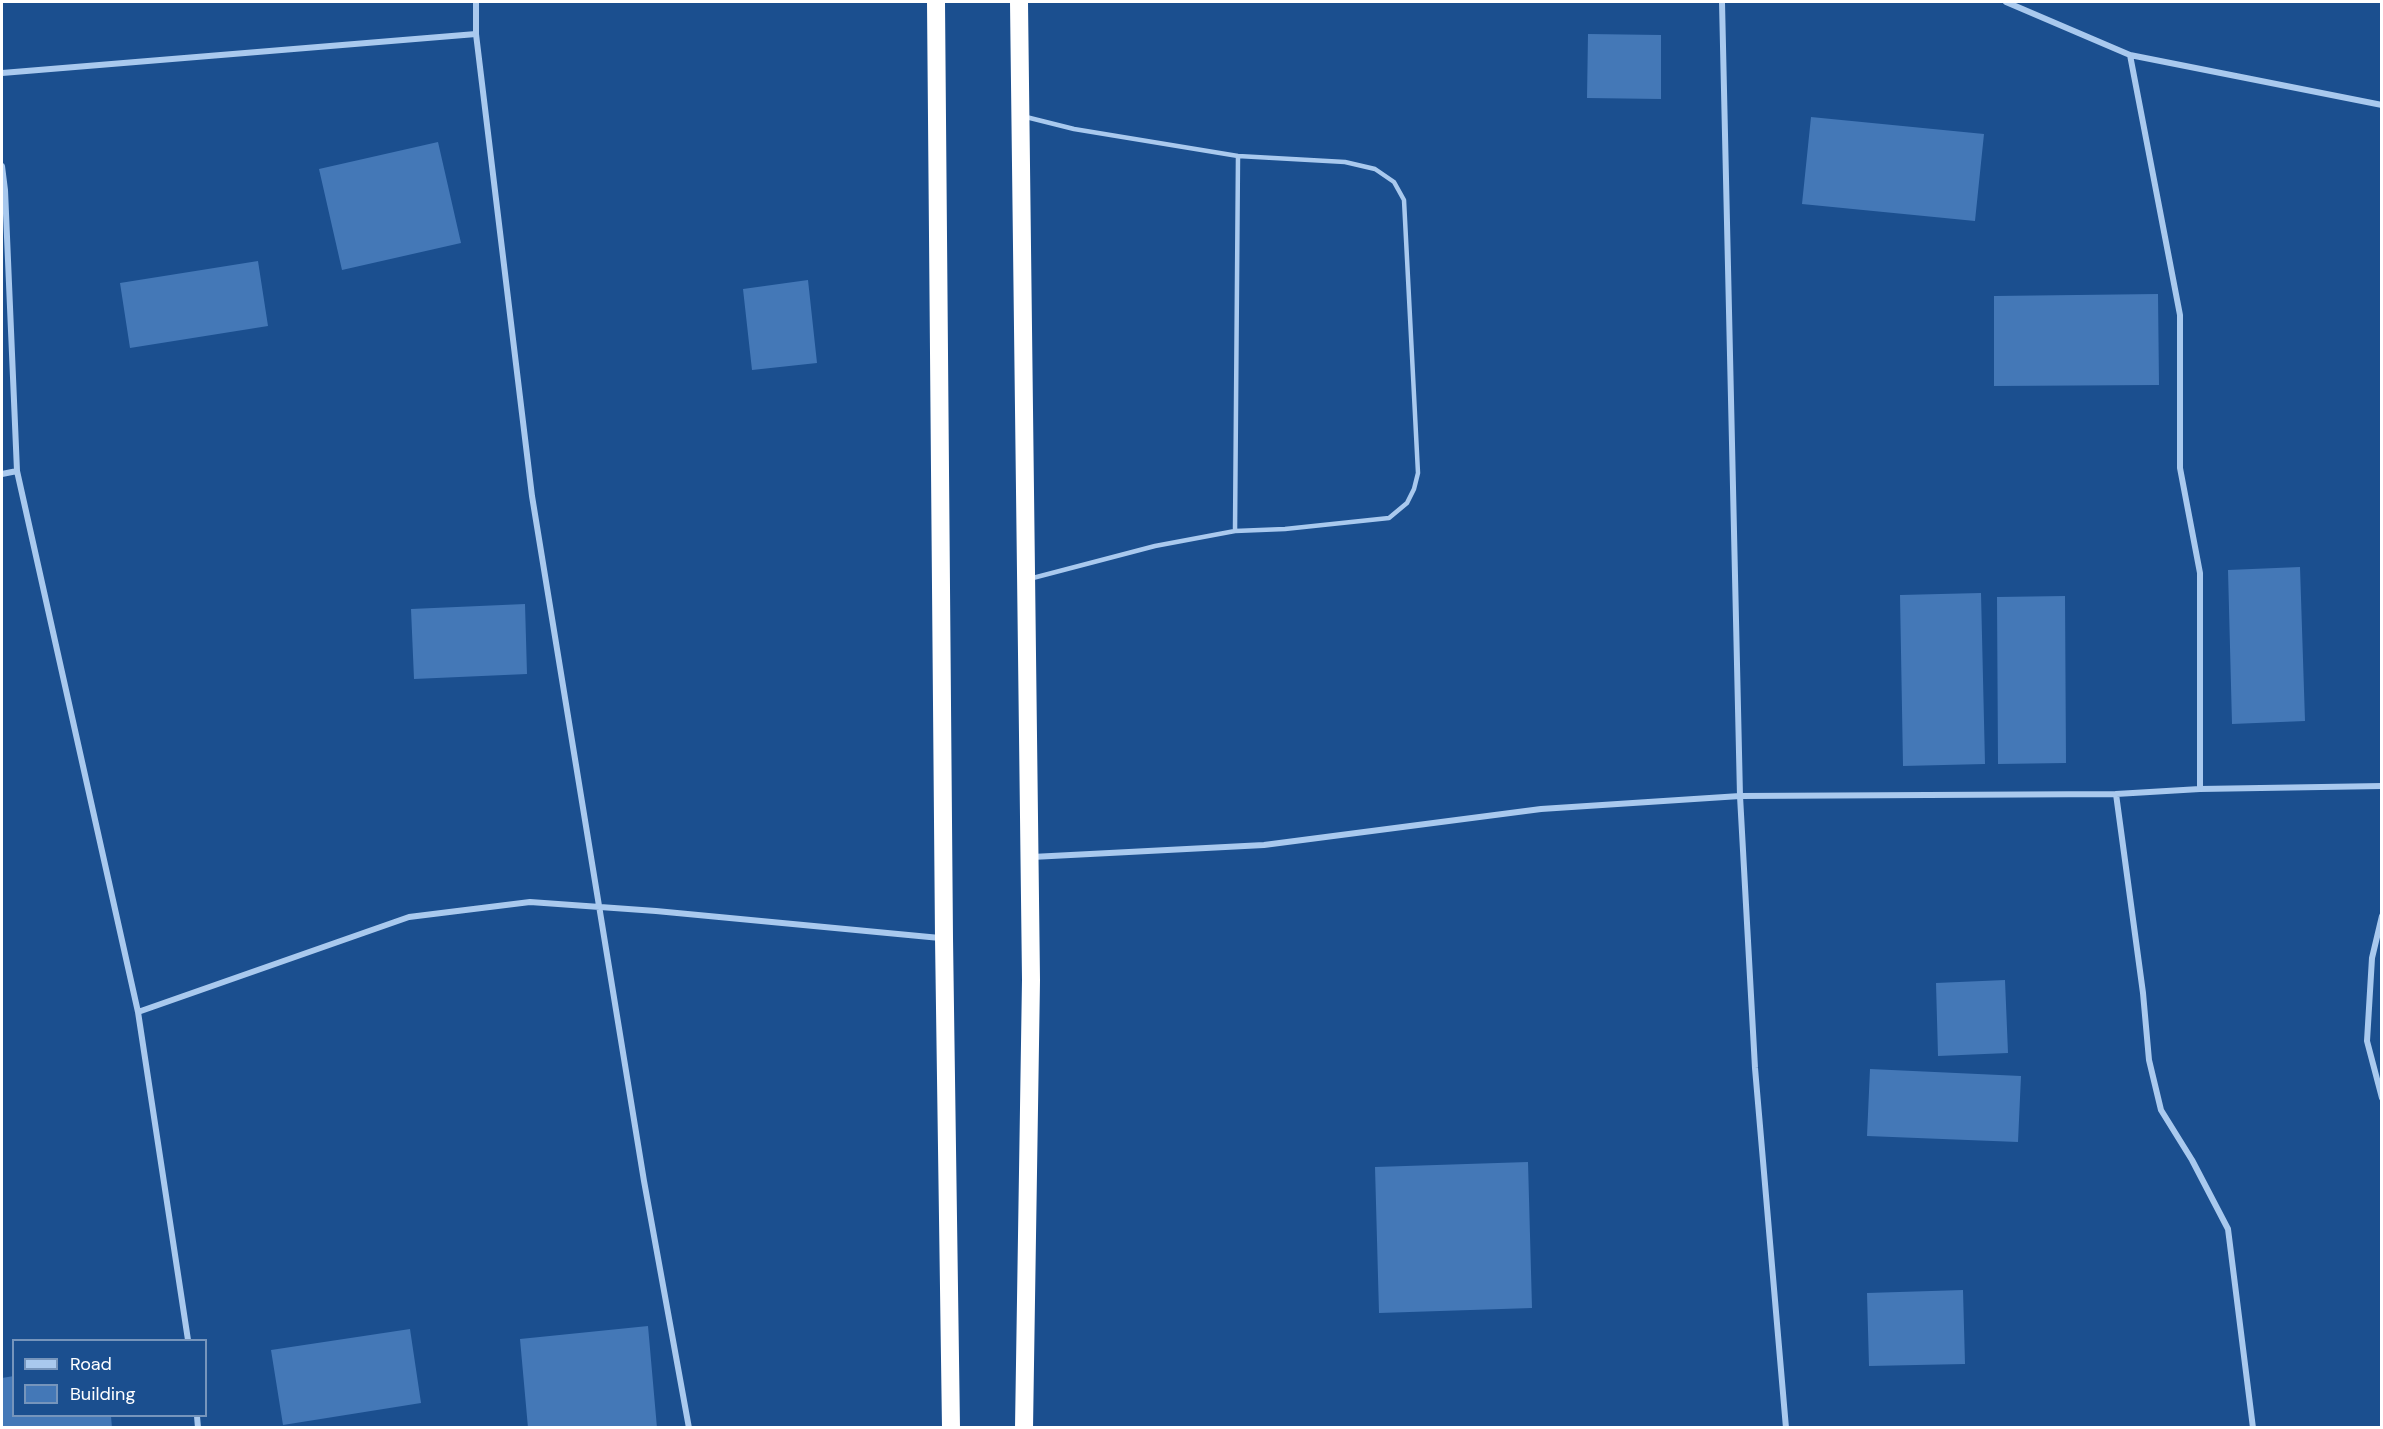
<!DOCTYPE html>
<style>
body{margin:0}
#map{position:relative;width:2383px;height:1429px;overflow:hidden;background:#1b4f8f;font-family:"DM Sans",sans-serif}
canvas{display:block}
.frame{position:absolute;inset:0;border:3px solid #fff;pointer-events:none}
.legend{position:absolute;left:12px;top:1339px;width:195px;height:78px;box-sizing:border-box;background:#1b4f8f;border:2px solid #7695bc;margin:0;padding:8px 10px;list-style:none;font-size:18px;color:#fff}
.legend li{display:flex;align-items:center;gap:12px;height:30px}
.legend b{width:30px;border:2px solid #7695bc}
</style>
<div id="map">
<canvas width="2383" height="1429"></canvas>
<div class="frame"></div>
<ul class="legend">
<li><b style="height:8px;background:#a9c9ee"></b>Road</li>
<li><b style="height:16px;background:#4478b7"></b>Building</li>
</ul>
</div>
<script>
const ctx = document.querySelector('canvas').getContext('2d');
ctx.lineJoin = 'round';
function fillPath(path, color) { ctx.fillStyle = color; ctx.fill(path, 'evenodd'); }
const toPath = rows => new Path2D(rows.map(r => 'M' + r).join(''));
function trace(path, color, width, dash) { ctx.strokeStyle = color; ctx.lineWidth = width; ctx.lineCap = dash ? 'butt' : 'round'; ctx.setLineDash(dash || []); ctx.stroke(path); }
const building = toPath([
 [1588,34,1661,35,1661,99,1587,98],
 [1811,117,1984,134,1975,221,1802,204],
 [438,142,461,243,342,270,319,169],
 [258,261,268,326,130,348,120,283],
 [808,280,817,363,752,370,743,289],
 [2158,294,2159,385,1994,386,1994,296],
 [2300,567,2305,721,2232,724,2228,570],
 [1981,593,1985,764,1903,766,1900,595],
 [2065,596,2066,763,1998,764,1997,597],
 [525,604,527,674,414,679,411,609],
 [2005,980,2008,1053,1938,1056,1936,983],
 [1870,1069,2021,1076,2018,1142,1867,1136],
 [1528,1162,1532,1308,1379,1313,1375,1167],
 [1963,1290,1965,1364,1869,1366,1867,1293],
 [648,1326,657,1428,528,1428,520,1339],
 [410,1329,421,1403,283,1425,271,1350],
 [14,1376,14,1416,111,1416,112,1428,2,1428,2,1378]
]);
const lane = toPath([
 [1026,117,1074,129,1238,156,1345,162,1375,169,1394,182,1404,200,1418,473,1414,489,1407,503,1389,518,1285,529,1235,531,1155,546,1029,579],
 [1235,531,1238,156]
]);
const street = toPath([
 [476,2,476,34,532,496,644,1181,689,1428],
 [1722,2,1740,796,1755,1068,1786,1428],
 [2006,2,2130,55,2382,105],
 [2130,55,2180,315,2180,468,2200,573,2200,789],
 [2,73,476,34],
 [2,166,5,190,17,471,138,1012,188,1340],
 [2,474,17,471],
 [2116,794,2143,993,2149,1060,2161,1110,2192,1160,2228,1229,2253,1428],
 [1032,857,1264,845,1541,809,1740,796,2116,794,2200,789,2382,786],
 [2382,916,2372,958,2367,1041,2382,1098],
 [138,1012,409,917,530,902,656,911,940,938],
 [197,1416,198,1428]
]);
const highway = toPath([
 [936,2,944,938,951,1428],
 [1019,2,1031,980,1024,1428]
]);
fillPath(building, '#4478b7');
trace(lane, '#a9c9ee', 4.5);
trace(street, '#a9c9ee', 6);
trace(highway, '#fff', 18);
</script>
